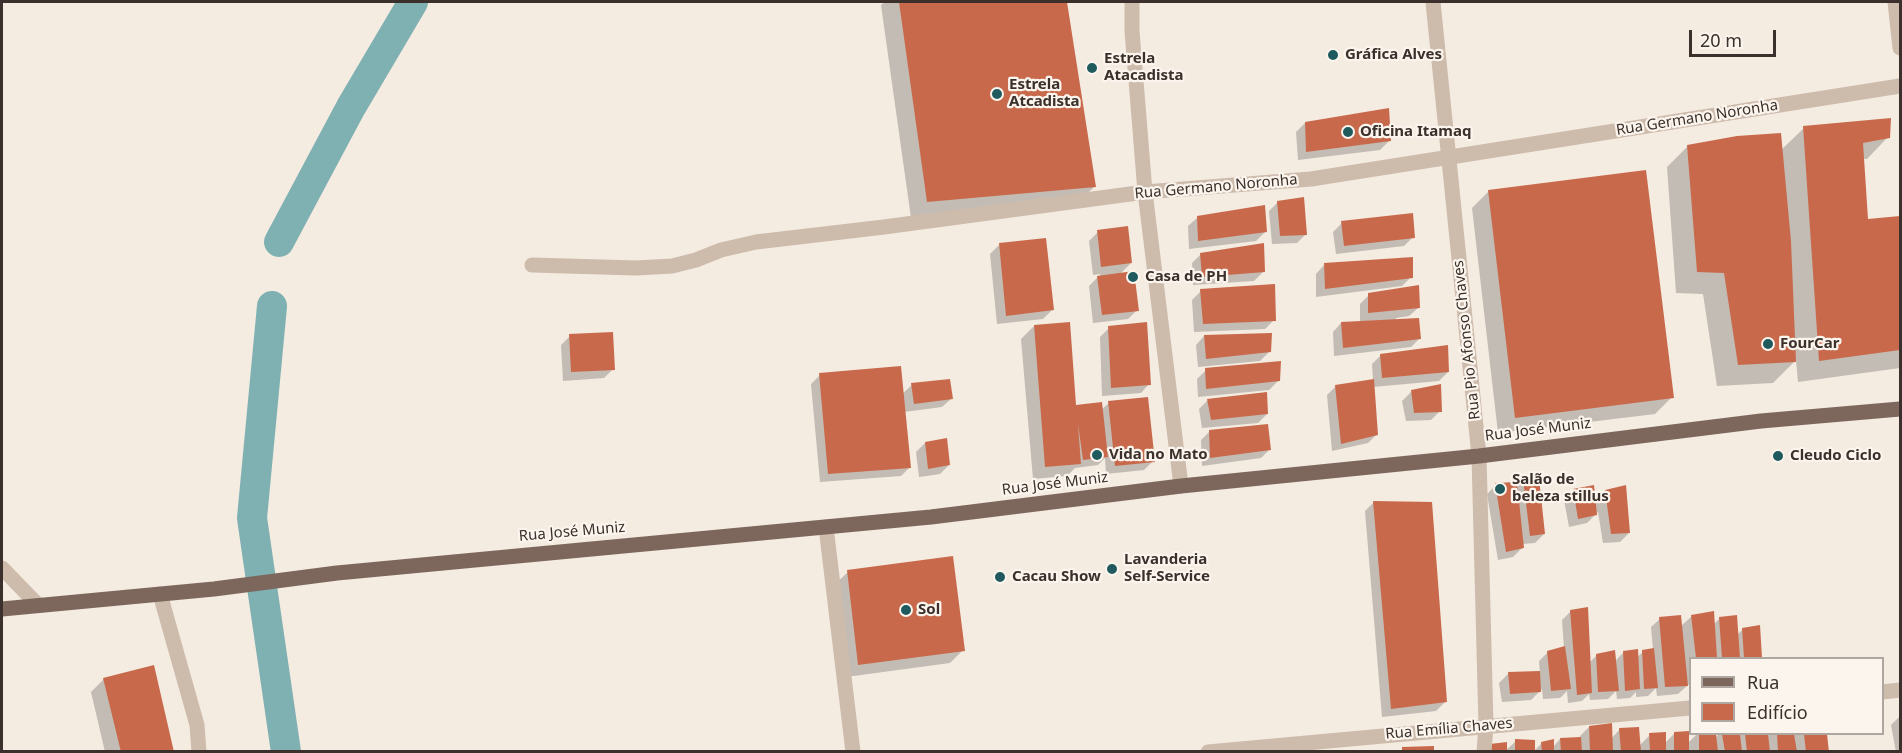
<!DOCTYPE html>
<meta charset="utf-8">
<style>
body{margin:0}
#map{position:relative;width:1902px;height:753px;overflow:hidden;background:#f4ebe1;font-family:"Noto Sans",sans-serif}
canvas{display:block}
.frame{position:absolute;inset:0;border:3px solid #3b302b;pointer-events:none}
.legend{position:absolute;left:1689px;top:657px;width:195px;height:78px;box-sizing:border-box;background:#fbf5ee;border:2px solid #aea6a0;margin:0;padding:8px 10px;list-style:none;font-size:18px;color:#3b302b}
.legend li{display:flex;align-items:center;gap:12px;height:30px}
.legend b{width:30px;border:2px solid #aea6a0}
.scale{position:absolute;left:1689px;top:30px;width:87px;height:27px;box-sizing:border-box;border:3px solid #3b302b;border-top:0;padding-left:8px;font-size:18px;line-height:21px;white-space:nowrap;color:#3b302b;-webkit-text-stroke:4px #fbf5ee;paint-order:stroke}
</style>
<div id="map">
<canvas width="1902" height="753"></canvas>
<div class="frame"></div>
<ul class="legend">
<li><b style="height:8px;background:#7d675c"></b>Rua</li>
<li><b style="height:16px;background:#c8694b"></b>Edifício</li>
</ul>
<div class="scale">20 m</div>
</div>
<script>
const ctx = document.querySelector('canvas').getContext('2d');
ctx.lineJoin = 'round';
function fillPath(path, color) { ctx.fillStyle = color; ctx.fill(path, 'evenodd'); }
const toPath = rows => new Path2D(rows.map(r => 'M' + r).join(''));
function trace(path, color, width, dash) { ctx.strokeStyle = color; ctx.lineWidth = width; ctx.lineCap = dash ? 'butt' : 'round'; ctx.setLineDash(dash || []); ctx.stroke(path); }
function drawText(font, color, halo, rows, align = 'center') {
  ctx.font = font + ' "Noto Sans",sans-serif'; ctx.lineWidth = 4.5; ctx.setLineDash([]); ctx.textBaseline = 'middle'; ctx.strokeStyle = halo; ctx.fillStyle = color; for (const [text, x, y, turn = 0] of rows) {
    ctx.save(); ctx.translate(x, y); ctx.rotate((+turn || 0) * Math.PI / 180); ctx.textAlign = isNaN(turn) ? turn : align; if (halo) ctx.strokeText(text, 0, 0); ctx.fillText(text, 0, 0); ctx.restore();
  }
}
const shadow = toPath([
 [885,2,1066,2,1094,187,1078,203,911,218,881,5],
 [1305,123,1389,141,1380,150,1298,160,1296,132],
 [1804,128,1888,137,1867,159,1862,159,1867,221,1900,218,1900,368,1798,382,1796,360,1773,383,1717,386,1703,294,1676,293,1667,167,1688,146,1781,150],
 [1489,191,1672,397,1655,414,1498,433,1472,208],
 [1278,202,1306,234,1297,243,1272,244,1269,211],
 [1197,218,1265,232,1256,241,1189,249,1188,226],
 [1342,223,1413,237,1404,246,1336,254,1333,232],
 [1098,232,1131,263,1119,275,1137,310,1128,319,1093,323,1089,286,1101,274,1093,275,1089,241],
 [999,245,1052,310,1043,319,997,324,990,254],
 [1201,254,1263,272,1254,281,1193,285,1192,263],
 [1324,265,1411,277,1402,286,1316,297,1316,274],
 [1201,291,1274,320,1265,329,1194,332,1192,300],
 [1369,295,1418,308,1409,316,1396,318,1396,320,1420,338,1411,347,1334,356,1333,332,1341,323,1360,322,1360,304],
 [1034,326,1075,409,1101,410,1109,403,1153,461,1144,470,1106,474,1105,458,1098,465,1075,468,1067,476,1033,479,1021,339],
 [1109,328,1149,384,1141,393,1102,396,1100,337],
 [570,336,613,369,604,378,563,381,561,345],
 [1204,336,1269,352,1260,361,1198,367,1196,345],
 [1381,355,1448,372,1439,381,1373,387,1377,434,1368,443,1332,451,1327,395,1336,386,1373,380,1372,364],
 [1206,370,1278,381,1269,390,1198,397,1197,379],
 [820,375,902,394,912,385,951,399,942,407,904,412,910,467,901,476,820,482,811,384],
 [1411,392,1440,411,1431,420,1406,421,1402,401],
 [1208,400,1267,414,1258,423,1202,428,1199,409],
 [1210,431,1270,449,1261,458,1202,466,1201,440],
 [925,443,949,465,940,474,919,477,916,452],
 [1523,481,1544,534,1535,543,1522,544,1522,548,1513,557,1498,560,1487,494,1496,485,1516,488],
 [1573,491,1594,502,1606,491,1629,533,1620,542,1603,543,1598,512,1587,523,1569,527,1564,500],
 [1374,502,1445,702,1436,711,1382,717,1365,511],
 [848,572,963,650,950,663,846,677,834,585],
 [1571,611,1589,663,1597,655,1614,662,1624,652,1637,657,1643,652,1653,650,1651,627,1660,619,1680,627,1692,616,1713,625,1720,618,1737,635,1743,629,1759,627,1761,658,1690,658,1690,684,1688,685,1678,694,1657,696,1656,688,1648,696,1636,697,1636,692,1630,698,1617,699,1616,691,1608,699,1590,700,1589,694,1582,701,1568,703,1567,691,1560,698,1543,699,1542,689,1531,700,1502,702,1499,683,1508,674,1540,673,1539,661,1548,652,1564,648,1562,620],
 [104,679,173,752,105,752,91,692],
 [1900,716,1900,752,1896,752,1891,725],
 [1589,727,1611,739,1620,729,1639,746,1650,735,1665,743,1674,734,1688,743,1697,734,1714,734,1715,738,1719,734,1825,734,1828,752,1485,752,1505,751,1516,741,1534,751,1542,743,1553,747,1560,739,1581,739,1580,736]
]);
const canal = toPath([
 [279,242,351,107,413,2],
 [272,306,252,518,286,752]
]);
const building = toPath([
 [899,2,1067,2,1096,187,927,202],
 [1389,108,1391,141,1306,152,1305,122],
 [1891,118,1890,138,1863,143,1868,219,1900,216,1900,350,1819,361,1803,126],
 [1781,133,1791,241,1796,362,1738,365,1724,273,1697,272,1687,145,1737,136],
 [1646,170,1674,398,1515,418,1488,190],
 [1304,197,1307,235,1280,236,1277,201],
 [1265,205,1267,232,1198,241,1197,216],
 [1413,213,1415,238,1344,246,1341,221],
 [1128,226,1132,263,1101,267,1097,230],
 [1046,238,1054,310,1006,316,999,243],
 [1264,243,1265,272,1202,277,1200,253],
 [1413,257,1413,278,1325,289,1324,263],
 [1134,271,1139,311,1102,315,1097,276],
 [1275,284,1276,321,1203,324,1200,289],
 [1419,285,1420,308,1368,313,1368,293],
 [1419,318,1421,339,1343,348,1341,322],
 [1070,322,1076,405,1102,402,1108,457,1083,460,1078,424,1081,464,1045,467,1034,325],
 [1147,322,1151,385,1111,388,1108,326],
 [613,332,615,370,571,372,569,334],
 [1272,333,1271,352,1206,359,1204,335],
 [1448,345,1449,372,1382,378,1380,354],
 [1281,361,1280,381,1206,389,1205,368],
 [901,366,911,468,828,474,819,373],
 [950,379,953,399,914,404,911,383],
 [1374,379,1378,435,1341,444,1335,385],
 [1441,384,1442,412,1414,413,1411,390],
 [1267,392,1268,414,1211,420,1207,399],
 [1148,397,1155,462,1115,466,1108,401],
 [1268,424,1271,450,1210,458,1209,430],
 [947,438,950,465,928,469,925,442],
 [1539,478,1545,534,1530,536,1523,479],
 [1517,482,1524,548,1506,552,1495,483],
 [1594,485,1597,515,1578,519,1573,489],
 [1626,485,1630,533,1611,534,1605,490],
 [1373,501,1432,502,1447,702,1391,709],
 [953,556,965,651,858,665,847,570],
 [1588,607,1592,693,1577,695,1570,610],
 [1714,611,1717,658,1696,658,1691,615],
 [1681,615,1688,686,1665,687,1659,617],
 [1737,615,1740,658,1722,658,1719,617],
 [1760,625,1762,658,1744,658,1742,628],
 [1565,646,1571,689,1551,691,1547,651],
 [1654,648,1658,688,1644,689,1642,650],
 [1638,649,1640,689,1625,691,1623,651],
 [1615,650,1619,691,1598,692,1596,654],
 [154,665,174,752,121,752,103,678],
 [1540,671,1541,692,1510,694,1508,672],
 [1612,723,1613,752,1590,752,1589,726],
 [1639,727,1641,752,1621,752,1619,728],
 [1689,731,1689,752,1674,752,1674,732],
 [1666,732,1666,752,1650,752,1649,733],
 [1699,734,1716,734,1718,752,1699,752],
 [1722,734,1740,734,1742,752,1725,752],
 [1745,734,1768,734,1770,752,1747,752],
 [1777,734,1794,734,1797,752,1778,752],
 [1804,734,1827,734,1829,752,1806,752],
 [1581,737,1582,752,1561,752,1560,738],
 [1515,739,1535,740,1535,752,1515,752],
 [1554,739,1554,752,1542,752,1541,742],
 [1507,742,1507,752,1490,752,1490,744],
 [1434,746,1434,752,1402,752,1402,747]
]);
const minor = toPath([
 [1132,2,1132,31,1145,192,1181,486],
 [1433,2,1479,456,1486,726,1484,752],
 [1895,2,1900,48],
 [532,265,636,268,672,266,696,260,721,250,756,242,884,227,1145,192,1311,179,1900,86],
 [826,527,853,752],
 [2,568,38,605],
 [160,594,197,725,199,752],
 [1882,692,1900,690],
 [1208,752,1690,708]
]);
const primary = toPath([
 [2,609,214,589,337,573,931,517,1181,486,1479,456,1761,421,1900,409]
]);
const markers = [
 [1333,55,6,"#1f5a5e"],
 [1092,68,6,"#1f5a5e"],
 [997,94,6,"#1f5a5e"],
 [1348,132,6,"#1f5a5e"],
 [1133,277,6,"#1f5a5e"],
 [1768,344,6,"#1f5a5e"],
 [1097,455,6,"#1f5a5e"],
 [1778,456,6,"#1f5a5e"],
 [1500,489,6,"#1f5a5e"],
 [1112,569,6,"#1f5a5e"],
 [1000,577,6,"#1f5a5e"],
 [906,610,6,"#1f5a5e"]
];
const poiNames = [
 ["Gráfica Alves",1345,55],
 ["Estrela",1104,59],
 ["Atacadista",1104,76],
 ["Estrela",1009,85],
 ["Atcadista",1009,102],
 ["Oficina Itamaq",1360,132],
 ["Casa de PH",1145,277],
 ["FourCar",1780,344],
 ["Vida no Mato",1109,455],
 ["Cleudo Ciclo",1790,456],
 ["Salão de",1512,480],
 ["beleza stillus",1512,497],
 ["Lavanderia",1124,560],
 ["Self-Service",1124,577],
 ["Cacau Show",1012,577],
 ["Sol",918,610]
];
const streetNames = [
 ["Rua Germano Noronha",1697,118,-9],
 ["Rua Germano Noronha",1216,187,-5],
 ["Rua Pio Afonso Chaves",1467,340,-96],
 ["Rua José Muniz",1538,430,-7],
 ["Rua José Muniz",1055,484,-7],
 ["Rua José Muniz",572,532,-5],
 ["Rua Emília Chaves",1449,729,-5]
];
fillPath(shadow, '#0003');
trace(canal, '#7fb0b2', 30);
fillPath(building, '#c8694b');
trace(minor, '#cdbbac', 15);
trace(primary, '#7d675c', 15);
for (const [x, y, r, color] of markers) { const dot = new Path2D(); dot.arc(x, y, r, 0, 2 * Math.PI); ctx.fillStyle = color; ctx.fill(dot); trace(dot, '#fbf5ee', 2); }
drawText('bold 15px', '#3b302b', '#fbf5ee', poiNames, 'left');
drawText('15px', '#3b302b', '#fbf5ee', streetNames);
</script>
